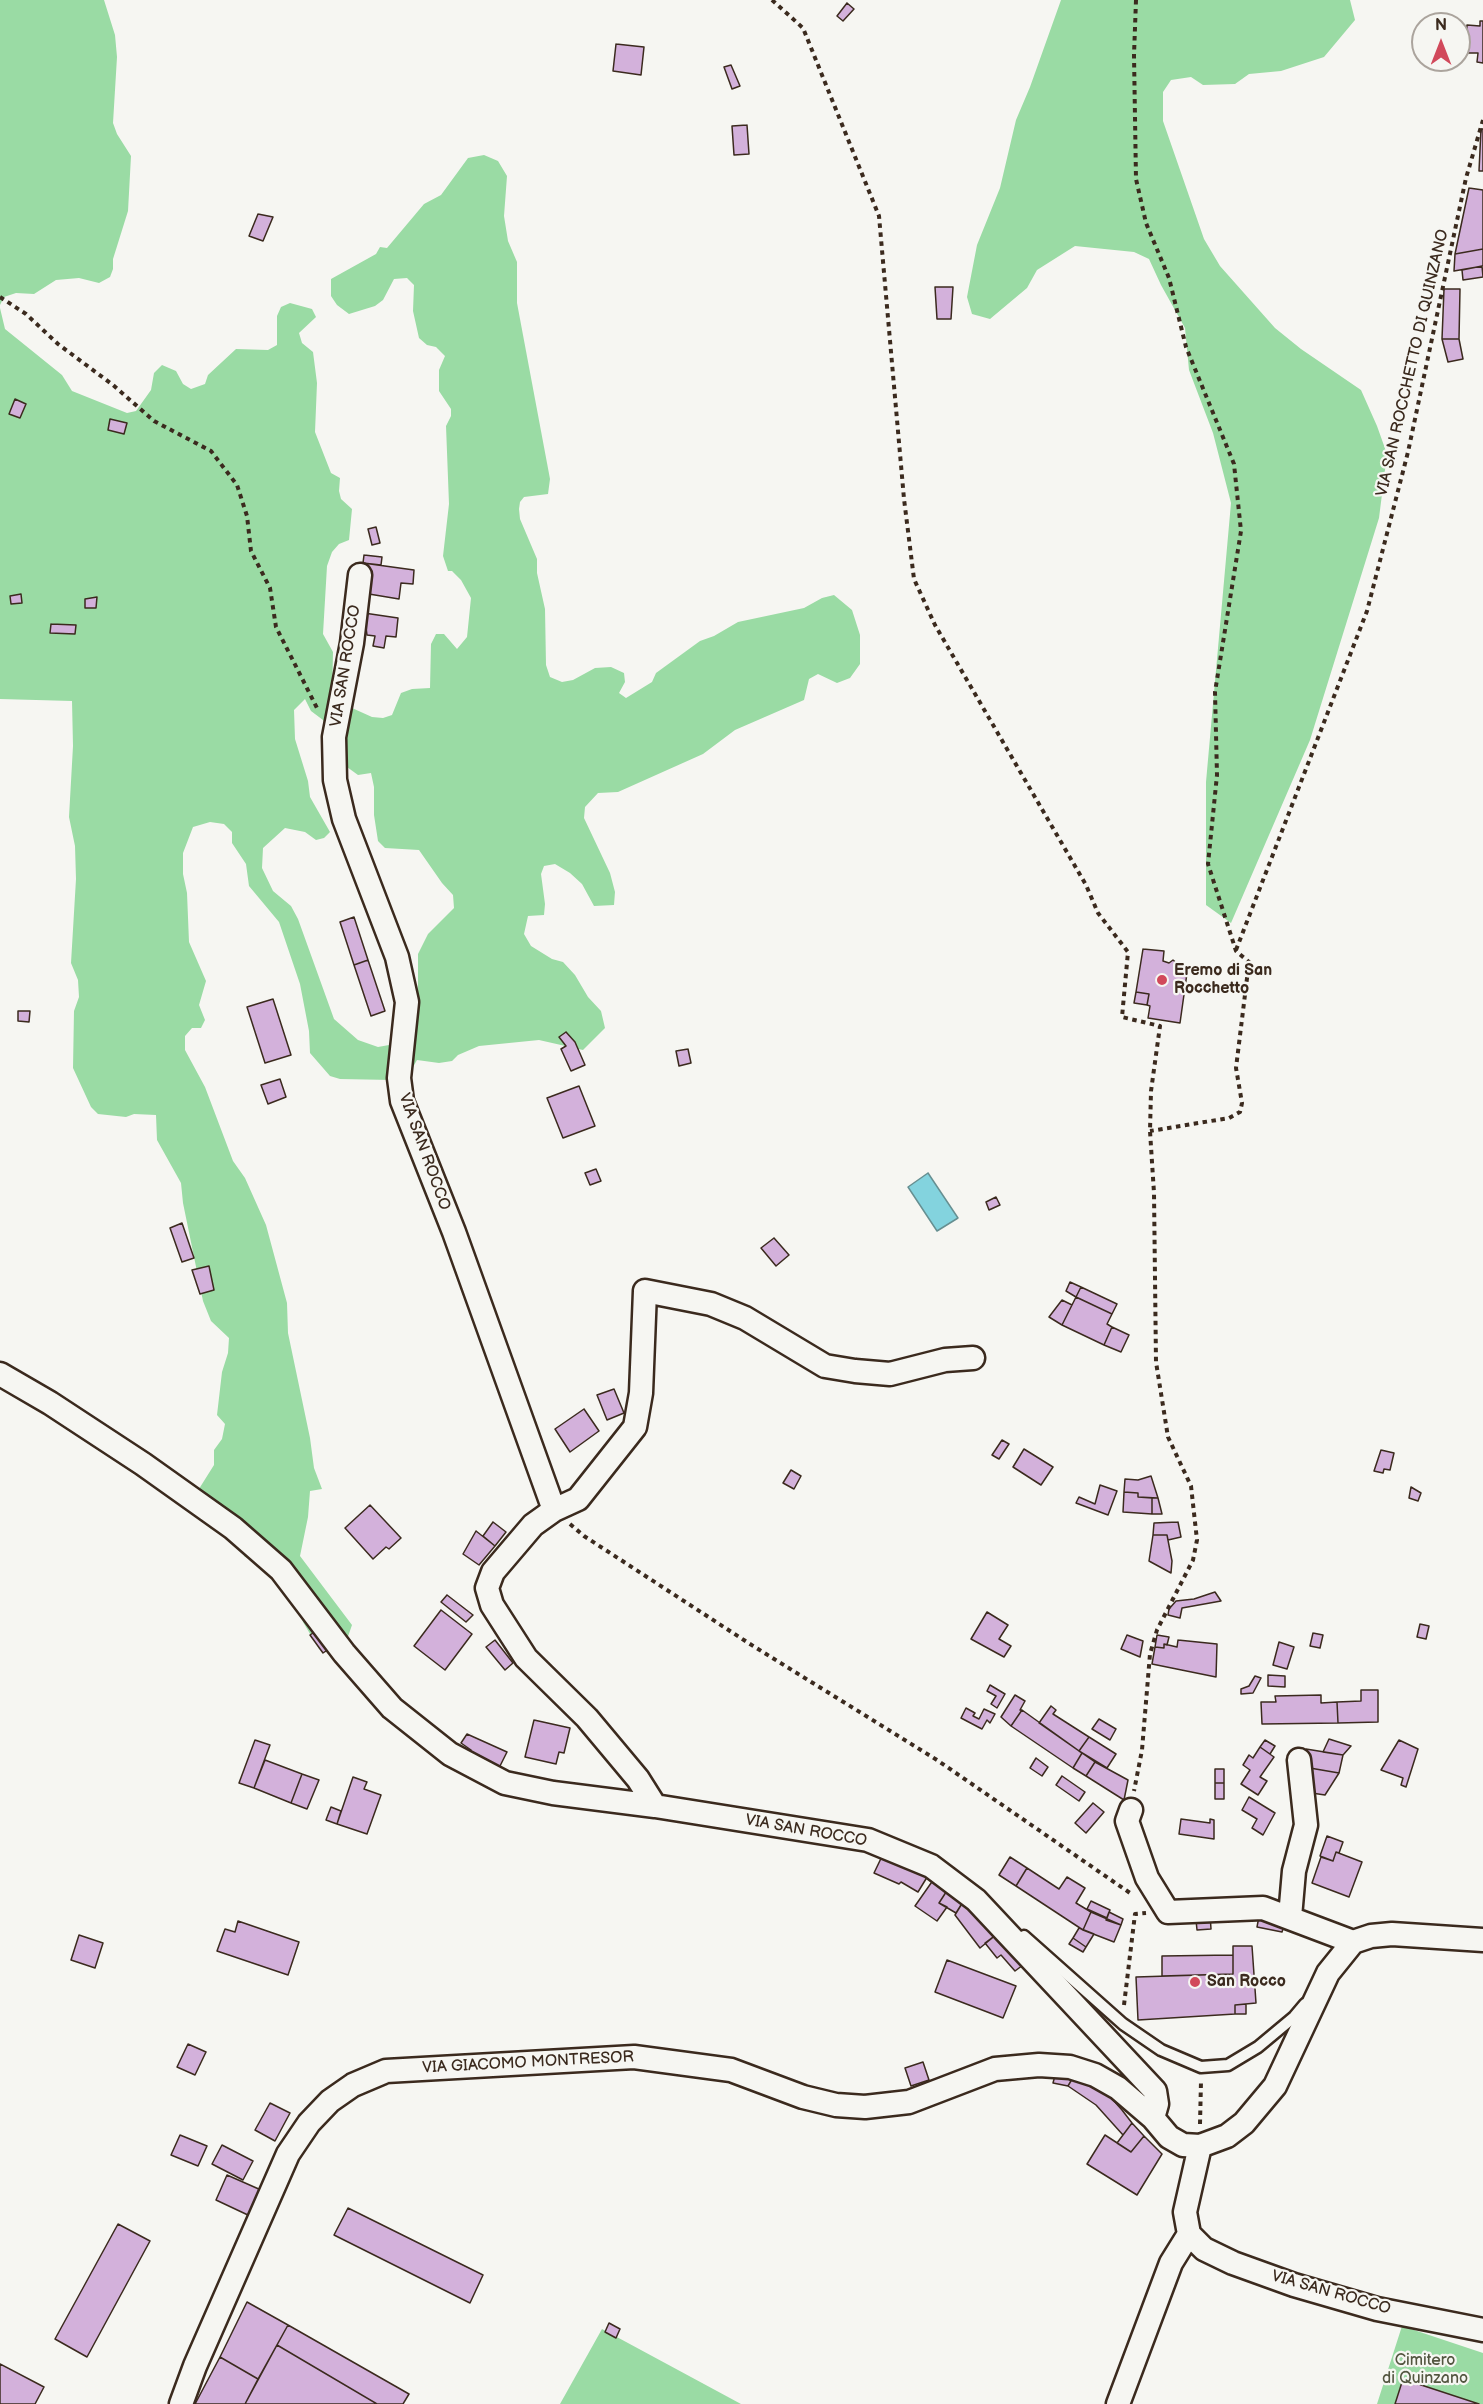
<!DOCTYPE html>
<style>
body{margin:0}
#map{position:relative;width:1483px;height:2404px;overflow:hidden;background:#f6f6f2;font-family:"Balsamiq Sans",sans-serif}
canvas{display:block}
.north{position:absolute;left:1411px;top:12px;width:60px;height:60px;box-sizing:border-box;background:#f6f6f2;border:2px solid #aba49d;border-radius:50%;rotate:0deg;font-size:16px;font-weight:700;line-height:24px;text-align:center;color:#3b2a1e}
.north::after{content:'';display:block;margin:auto;width:21px;height:27px;background:#d1495b;clip-path:polygon(50% 0,100% 100%,50% 72%,0 100%)}
</style>
<div id="map">
<canvas width="1483" height="2404"></canvas>
<div class="north">N</div>
</div>
<script>
const ctx = document.querySelector('canvas').getContext('2d');
ctx.lineJoin = 'round';
function fillPath(path, color) { ctx.fillStyle = color; ctx.fill(path, 'evenodd'); }
const toPath = rows => new Path2D(rows.map(r => 'M' + r).join(''));
function trace(path, color, width, dash) { ctx.strokeStyle = color; ctx.lineWidth = width; ctx.lineCap = dash ? 'butt' : 'round'; ctx.setLineDash(dash || []); ctx.stroke(path); }
function drawText(font, color, halo, rows, align = 'center') {
  ctx.font = font + ' "Balsamiq Sans",sans-serif'; ctx.lineWidth = 4.5; ctx.setLineDash([]); ctx.textBaseline = 'middle'; ctx.strokeStyle = halo; ctx.fillStyle = color; for (const [text, x, y, turn = 0] of rows) {
    ctx.save(); ctx.translate(x, y); ctx.rotate((+turn || 0) * Math.PI / 180); ctx.textAlign = isNaN(turn) ? turn : align; if (halo) ctx.strokeText(text, 0, 0); ctx.fillText(text, 0, 0); ctx.restore();
  }
}
const green = toPath([
 [0,0,104,0,115,35,117,57,113,123,117,134,131,156,128,211,113,259,113,269,110,277,99,283,79,278,56,280,34,294,16,293,4,297,0,305],
 [1061,0,1350,0,1355,20,1324,57,1281,71,1249,74,1235,84,1203,85,1191,77,1171,80,1163,92,1163,121,1204,239,1220,266,1275,328,1301,349,1361,390,1377,426,1387,454,1379,518,1310,740,1231,923,1206,905,1206,782,1231,503,1213,433,1189,370,1185,328,1161,285,1149,259,1134,252,1075,246,1037,270,1027,288,990,319,972,314,967,297,977,245,1000,188,1016,120,1030,87],
 [484,155,498,161,507,176,504,216,508,241,517,262,517,303,550,479,548,494,524,497,520,502,519,509,520,519,537,559,537,573,545,609,546,665,550,677,562,682,573,680,595,668,611,667,624,673,625,682,619,693,626,698,652,682,656,673,700,641,714,636,738,622,804,608,822,598,834,595,852,610,860,635,860,664,850,678,837,683,818,674,809,679,804,700,735,730,703,754,618,792,598,793,585,807,584,818,610,873,615,892,614,905,594,906,582,884,570,873,555,864,544,866,541,874,545,904,544,915,528,916,524,934,531,946,552,959,563,962,575,975,588,997,601,1011,605,1028,583,1050,539,1040,479,1046,458,1055,452,1061,439,1063,417,1060,412,1069,392,1080,340,1079,330,1076,310,1053,309,1031,300,984,279,922,249,886,246,864,232,843,232,832,224,824,210,822,193,827,183,853,183,874,187,893,189,942,206,981,199,1005,205,1020,201,1028,192,1028,185,1036,185,1050,205,1087,233,1161,245,1178,266,1225,287,1303,288,1333,310,1438,314,1468,322,1489,310,1491,308,1517,300,1556,352,1625,345,1645,339,1652,324,1652,319,1649,303,1622,296,1599,290,1563,276,1557,256,1559,245,1557,229,1532,211,1529,198,1514,192,1500,214,1465,214,1450,222,1439,225,1424,217,1415,222,1372,228,1353,229,1338,211,1321,203,1301,183,1203,181,1183,157,1140,156,1115,134,1114,126,1117,98,1114,91,1107,73,1068,74,1011,79,997,78,980,71,963,76,879,75,846,69,817,73,746,72,701,0,699,0,308,5,329,62,375,72,391,127,413,136,411,151,390,154,373,162,365,176,371,183,384,191,389,205,384,208,375,236,349,268,350,277,345,277,316,281,307,290,303,312,309,316,317,299,333,302,343,313,352,317,383,315,432,331,473,340,478,339,491,341,499,352,509,349,540,339,544,332,552,327,566,323,634,333,652,332,699,372,717,383,718,392,715,401,693,412,689,430,688,431,644,436,634,444,634,457,649,467,637,471,598,461,580,452,571,448,571,443,556,449,504,446,426,451,416,451,409,439,391,439,370,445,356,436,347,427,345,419,338,413,311,414,285,407,278,394,279,383,300,375,306,349,314,337,305,331,296,331,279,376,254,380,247,387,248,424,204,441,195,468,158],
 [305,699,311,711,323,720,336,751,347,767,358,775,371,773,374,787,374,815,378,841,385,848,419,850,442,883,453,895,454,908,428,934,418,954,418,984,415,1020,389,1045,378,1047,358,1040,334,1019,298,919,291,906,273,891,262,868,263,848,285,828,305,832,316,840,324,838,330,832,310,797,308,781,295,739,294,710],
 [1402,2326,1483,2353,1483,2404,1377,2404],
 [602,2329,741,2404,560,2404]
]);
const water = toPath([
 [928,1173,958,1218,937,1231,908,1187,928,1173]
]);
const building = toPath([
 [847,3,854,9,843,21,837,16,847,3],
 [1480,21,1483,21,1483,63,1477,62,1478,53,1465,53,1467,25,1480,26,1480,21],
 [616,44,644,47,641,75,613,71,616,44],
 [731,65,740,86,732,89,724,67,731,65],
 [747,125,749,154,734,155,732,126,747,125],
 [1481,129,1483,129,1483,171,1479,171,1481,129],
 [1469,188,1483,190,1483,249,1455,254,1469,188],
 [258,214,273,217,263,241,249,236,258,214],
 [1483,249,1483,266,1454,271,1455,254,1483,249],
 [1482,266,1483,277,1463,280,1462,270,1482,266],
 [935,287,953,287,951,319,937,319,935,287],
 [1444,289,1460,289,1459,339,1442,339,1444,289],
 [1442,339,1459,339,1463,359,1448,362,1442,339],
 [15,399,26,404,20,418,9,414,15,399],
 [110,419,127,423,124,434,108,430,110,419],
 [376,527,380,543,372,545,368,529,376,527],
 [364,555,382,557,381,565,363,563,364,555],
 [363,563,414,570,413,584,401,583,399,599,363,593,363,563],
 [21,594,22,603,11,604,10,596,21,594],
 [97,597,96,608,85,608,85,599,97,597],
 [364,613,398,618,396,637,386,636,384,648,373,646,375,636,367,635,364,613],
 [51,624,76,625,75,634,50,633,51,624],
 [354,917,368,960,354,965,340,922,354,917],
 [1143,949,1164,951,1163,961,1169,963,1173,960,1178,964,1188,966,1180,1023,1148,1018,1150,1006,1147,1005,1149,994,1136,992,1143,949],
 [368,960,385,1011,371,1016,354,965,368,960],
 [1136,992,1149,994,1147,1005,1134,1003,1136,992],
 [273,999,291,1055,265,1063,247,1007,273,999],
 [18,1011,30,1011,29,1022,18,1021,18,1011],
 [566,1032,575,1042,585,1065,571,1071,561,1049,566,1046,559,1037,566,1032],
 [688,1049,691,1063,679,1066,676,1051,688,1049],
 [280,1079,286,1097,268,1104,261,1085,280,1079],
 [579,1086,595,1126,563,1138,547,1098,579,1086],
 [596,1169,601,1181,590,1185,585,1173,596,1169],
 [996,1197,1000,1205,989,1210,986,1202,996,1197],
 [182,1223,194,1258,182,1262,170,1228,182,1223],
 [774,1238,789,1255,776,1266,761,1248,774,1238],
 [209,1266,214,1290,200,1294,192,1270,209,1266],
 [1070,1282,1081,1287,1076,1297,1066,1291,1070,1282],
 [1081,1287,1117,1304,1112,1314,1076,1297,1081,1287],
 [1076,1297,1112,1314,1107,1324,1112,1327,1104,1345,1062,1325,1076,1297],
 [1062,1300,1072,1305,1062,1325,1049,1317,1062,1300],
 [1112,1327,1129,1335,1121,1352,1104,1345,1112,1327],
 [614,1389,624,1413,607,1420,597,1395,614,1389],
 [584,1409,599,1431,570,1452,555,1429,584,1409],
 [1002,1440,1009,1444,999,1459,992,1455,1002,1440],
 [1024,1449,1053,1467,1041,1485,1013,1467,1024,1449],
 [1381,1450,1394,1453,1390,1470,1384,1469,1383,1473,1374,1471,1381,1450],
 [791,1470,801,1476,794,1489,783,1483,791,1470],
 [1151,1476,1158,1498,1138,1497,1138,1493,1124,1492,1125,1479,1138,1480,1151,1476],
 [1100,1485,1117,1491,1108,1515,1076,1503,1079,1497,1095,1504,1100,1485],
 [1411,1487,1421,1493,1418,1501,1409,1498,1411,1487],
 [1124,1492,1138,1493,1138,1497,1152,1498,1152,1514,1123,1512,1124,1492],
 [1152,1498,1158,1498,1162,1514,1152,1514,1152,1498],
 [370,1505,401,1538,389,1549,386,1547,373,1559,345,1528,370,1505],
 [493,1522,506,1532,495,1546,483,1536,493,1522],
 [1178,1522,1181,1537,1168,1540,1167,1535,1153,1535,1154,1523,1178,1522],
 [476,1531,495,1546,479,1565,463,1554,476,1531],
 [1153,1535,1167,1535,1172,1561,1171,1573,1149,1561,1153,1535],
 [1215,1592,1221,1601,1182,1608,1180,1618,1168,1615,1169,1609,1176,1601,1194,1599,1215,1592],
 [447,1595,473,1615,466,1622,441,1602,447,1595],
 [441,1610,472,1634,445,1670,414,1646,441,1610],
 [987,1612,1008,1625,999,1639,1011,1646,1004,1657,971,1639,987,1612],
 [1420,1624,1429,1626,1426,1639,1417,1637,1420,1624],
 [316,1631,329,1649,323,1653,310,1635,316,1631],
 [1313,1633,1323,1635,1320,1648,1310,1646,1313,1633],
 [1127,1635,1143,1641,1140,1657,1121,1649,1127,1635],
 [1157,1635,1169,1637,1167,1645,1164,1644,1164,1648,1155,1647,1157,1635],
 [495,1640,513,1663,505,1670,486,1647,495,1640],
 [1178,1640,1217,1644,1216,1677,1152,1664,1155,1647,1164,1648,1164,1644,1177,1647,1178,1640],
 [1279,1642,1294,1647,1287,1669,1273,1665,1279,1642],
 [1268,1675,1285,1676,1285,1687,1268,1686,1268,1675],
 [1255,1676,1261,1678,1253,1693,1241,1694,1241,1689,1249,1686,1255,1676],
 [990,1685,1005,1694,997,1708,991,1704,996,1696,987,1691,990,1685],
 [1361,1690,1378,1690,1378,1722,1338,1723,1337,1702,1361,1701,1361,1690],
 [1015,1695,1025,1701,1020,1710,1022,1710,1011,1726,1001,1717,1015,1695],
 [1321,1695,1321,1703,1337,1702,1338,1723,1262,1724,1261,1702,1276,1702,1275,1696,1321,1695],
 [1051,1706,1056,1710,1053,1714,1089,1737,1079,1751,1039,1723,1051,1706],
 [966,1708,975,1713,973,1716,979,1719,984,1709,995,1714,990,1723,987,1720,982,1729,961,1718,966,1708],
 [1022,1710,1082,1753,1073,1768,1011,1726,1022,1710],
 [1099,1719,1116,1729,1110,1740,1092,1729,1099,1719],
 [534,1720,570,1728,564,1753,559,1752,556,1764,525,1757,534,1720],
 [467,1734,507,1752,499,1768,469,1752,471,1750,461,1743,467,1734],
 [1089,1737,1116,1754,1107,1768,1079,1751,1089,1737],
 [1329,1739,1351,1746,1343,1755,1323,1752,1329,1739],
 [255,1740,270,1745,254,1788,239,1783,255,1740],
 [1265,1740,1275,1746,1270,1754,1260,1747,1265,1740],
 [1399,1740,1418,1749,1406,1787,1401,1785,1403,1778,1381,1770,1399,1740],
 [1260,1747,1274,1757,1260,1777,1267,1781,1258,1795,1241,1784,1250,1770,1243,1765,1249,1755,1253,1758,1260,1747],
 [1306,1749,1343,1755,1339,1773,1304,1767,1306,1749],
 [1082,1753,1095,1762,1086,1776,1073,1768,1082,1753],
 [1036,1758,1048,1767,1042,1776,1030,1768,1036,1758],
 [265,1760,302,1774,291,1803,254,1788,265,1760],
 [1095,1762,1128,1780,1124,1800,1086,1776,1095,1762],
 [1304,1767,1339,1773,1325,1795,1305,1792,1304,1767],
 [1215,1769,1224,1769,1224,1783,1215,1783,1215,1769],
 [302,1774,319,1780,307,1809,291,1803,302,1774],
 [1062,1776,1085,1792,1079,1801,1056,1785,1062,1776],
 [353,1777,367,1782,364,1789,381,1795,367,1834,337,1824,353,1777],
 [1215,1783,1224,1783,1224,1799,1215,1799,1215,1783],
 [1249,1797,1275,1813,1263,1835,1252,1828,1257,1819,1242,1810,1249,1797],
 [1093,1803,1104,1812,1086,1833,1075,1823,1093,1803],
 [331,1807,341,1811,337,1824,326,1820,331,1807],
 [1181,1819,1210,1823,1210,1819,1214,1820,1214,1839,1179,1834,1181,1819],
 [1327,1836,1343,1842,1339,1853,1336,1852,1333,1861,1320,1856,1327,1836],
 [886,1848,929,1874,918,1892,901,1882,899,1884,874,1873,886,1848],
 [1336,1852,1362,1862,1349,1897,1312,1883,1321,1857,1333,1861,1336,1852],
 [1010,1857,1027,1868,1016,1886,999,1875,1010,1857],
 [1027,1868,1059,1889,1067,1877,1085,1888,1076,1903,1091,1912,1083,1930,1016,1886,1027,1868],
 [936,1876,950,1886,939,1903,947,1907,937,1921,915,1906,936,1876],
 [950,1886,966,1897,956,1913,939,1903,950,1886],
 [966,1897,997,1934,980,1948,955,1915,966,1897],
 [1091,1901,1110,1910,1107,1918,1087,1909,1091,1901],
 [1260,1911,1286,1920,1282,1932,1257,1927,1260,1911],
 [1091,1912,1121,1925,1114,1942,1083,1930,1091,1912],
 [1109,1912,1123,1919,1121,1925,1106,1920,1109,1912],
 [1210,1914,1211,1929,1197,1930,1196,1920,1210,1914],
 [238,1921,299,1942,288,1975,217,1951,225,1929,235,1932,238,1921],
 [1079,1928,1094,1934,1086,1947,1073,1938,1079,1928],
 [997,1934,1023,1965,1015,1971,1001,1955,997,1958,985,1943,997,1934],
 [79,1935,103,1943,95,1968,71,1960,79,1935],
 [1073,1938,1086,1947,1083,1952,1069,1944,1073,1938],
 [1233,1946,1252,1946,1256,2003,1235,2005,1235,2014,1138,2020,1136,1977,1233,1974,1233,1946],
 [1233,1955,1233,1974,1162,1976,1162,1956,1233,1955],
 [947,1960,1016,1986,1003,2018,935,1992,947,1960],
 [1246,2004,1246,2014,1235,2014,1235,2005,1246,2004],
 [188,2044,206,2052,195,2075,177,2067,188,2044],
 [923,2062,929,2080,911,2086,905,2068,923,2062],
 [1057,2068,1075,2074,1068,2086,1053,2083,1057,2068],
 [1075,2074,1106,2092,1122,2110,1132,2123,1123,2135,1096,2105,1068,2086,1075,2074],
 [270,2103,290,2113,275,2141,255,2130,270,2103],
 [1132,2123,1144,2136,1131,2152,1117,2143,1132,2123],
 [180,2135,207,2146,198,2166,171,2155,180,2135],
 [1105,2135,1131,2152,1144,2136,1162,2154,1137,2195,1087,2164,1105,2135],
 [222,2145,253,2161,243,2180,212,2164,222,2145],
 [227,2175,261,2190,250,2216,216,2200,227,2175],
 [348,2208,483,2275,470,2303,334,2235,348,2208],
 [118,2224,150,2241,87,2357,55,2339,118,2224],
 [247,2302,288,2325,258,2379,220,2357,247,2302],
 [609,2323,620,2329,616,2338,605,2332,609,2323],
 [288,2325,409,2394,403,2404,377,2404,277,2345,288,2325],
 [277,2345,377,2404,245,2404,277,2345],
 [220,2357,258,2379,245,2404,195,2404,220,2357],
 [0,2364,44,2387,35,2404,0,2404,0,2364],
 [1403,2379,1479,2404,1395,2404,1403,2379]
]);
const path = toPath([
 [772,0,803,28,879,216,904,499,914,579,935,625,1086,885,1098,913,1128,952,1122,1017,1160,1026,1151,1091,1150,1131,1154,1193,1156,1362,1168,1437,1191,1486,1197,1540,1193,1560,1157,1630,1150,1654,1142,1750,1134,1791],
 [1136,0,1134,55,1136,179,1146,223,1169,278,1186,347,1234,464,1241,531,1215,692,1217,775,1208,864,1236,951,1249,962,1236,1068,1242,1103,1240,1112,1229,1118,1150,1131],
 [0,297,26,314,58,344,113,385,154,421,211,451,237,485,247,516,251,551,270,588,276,627,317,708],
 [1236,950,1367,611,1408,452,1466,178,1483,120],
 [570,1524,584,1536,750,1644,937,1760,1130,1893],
 [1124,2005,1135,1914,1146,1913],
 [1200,2124,1201,2081]
]);
const lane = toPath([
 [1024,1936,1123,2024,1161,2050,1201,2067,1228,2065,1258,2047,1294,2017,1305,2004]
]);
const street = toPath([
 [360,575,352,643,334,737,335,780,344,819,397,957,407,1002,399,1078,402,1101,454,1232,554,1510],
 [973,1358,945,1360,890,1374,855,1371,825,1366,745,1318,711,1304,645,1291,641,1393,635,1427,578,1499,554,1510,533,1525,493,1572,487,1588,492,1605,526,1658,587,1718,638,1779,655,1806,868,1840,931,1866,976,1900,1155,2091,1157,2104,1153,2118],
 [0,1374,50,1403,143,1464,233,1528,281,1570,344,1653,392,1708,450,1754,505,1783,553,1793,655,1806],
 [1131,1810,1127,1821,1147,1878,1168,1912,1263,1908,1353,1942],
 [1290,1917,1294,1871,1306,1825,1299,1760],
 [1200,2146,1185,2212,1189,2234,1204,2249,1233,2263,1294,2285,1377,2309,1483,2330],
 [181,2404,195,2366,288,2154,309,2123,330,2101,353,2085,386,2071,634,2057,731,2070,803,2097,836,2105,865,2107,909,2102,995,2069,1039,2065,1070,2067,1095,2075,1118,2088,1153,2118,1169,2137,1183,2145,1200,2146,1227,2136,1244,2123,1275,2086,1328,1973,1353,1942,1371,1936,1392,1934,1483,1940],
 [1118,2404,1171,2263,1189,2234]
]);
const markers = [
 [1162,980,6,"#d1495b"],
 [1195,1982,6,"#d1495b"]
];
const streetNames = [
 ["VIA SAN ROCCHETTO DI QUINZANO",1413,363,-77],
 ["VIA SAN ROCCO",346,666,-81],
 ["VIA SAN ROCCO",424,1152,70],
 ["VIA SAN ROCCO",806,1831,10],
 ["VIA GIACOMO MONTRESOR",528,2063,-3],
 ["VIA SAN ROCCO",1331,2293,16]
];
const poiNames = [
 ["Eremo di San",1174,971],
 ["Rocchetto",1174,989],
 ["San Rocco",1207,1982]
];
const parkNames = [
 ["Cimitero",1425,2361],
 ["di Quinzano",1425,2379]
];
fillPath(green, '#9adba4');
fillPath(water, '#83d3de');
trace(water, '#668f91', 1.5);
fillPath(building, '#d3b1db');
trace(building, '#3b2a1e', 1.5);
trace(lane, '#3b2a1e', 15);
trace(street, '#3b2a1e', 27);
trace(path, '#3b2a1e', 4, [4.5, 4.5]);
trace(lane, '#f6f6f2', 10);
trace(street, '#f6f6f2', 22);
for (const [x, y, r, color] of markers) { const dot = new Path2D(); dot.arc(x, y, r, 0, 2 * Math.PI); ctx.fillStyle = color; ctx.fill(dot); trace(dot, '#f6f6f2', 2); }
drawText('16px', '#3b2a1e', '#f6f6f2', streetNames);
drawText('bold 16px', '#3b2a1e', '#f6f6f2', poiNames, 'left');
drawText('16px', '#535640', '#f6f6f2', parkNames);
</script>
